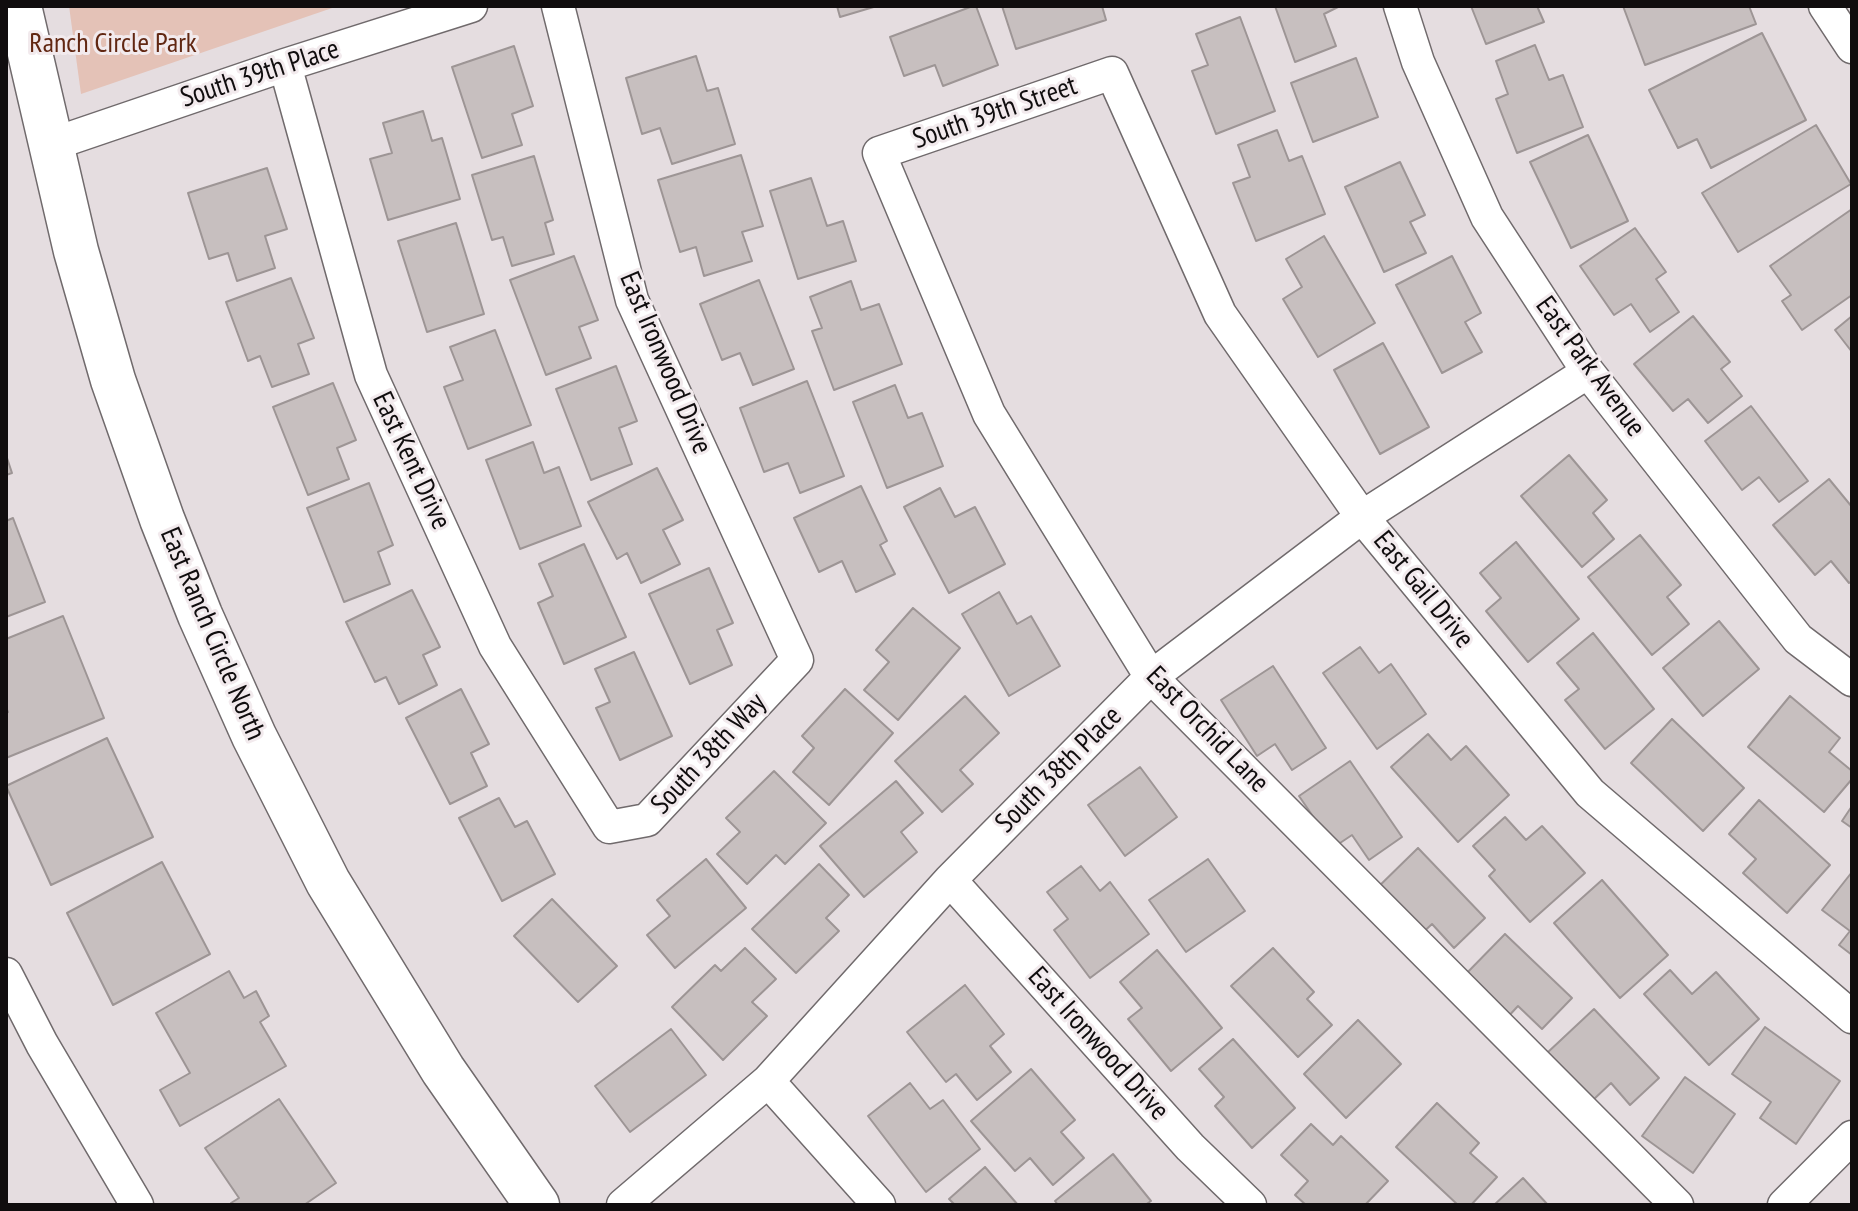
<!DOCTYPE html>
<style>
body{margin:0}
#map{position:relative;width:1858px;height:1211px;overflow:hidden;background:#e5dde0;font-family:"PT Sans Narrow",sans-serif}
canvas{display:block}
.frame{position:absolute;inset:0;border:8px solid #100d0e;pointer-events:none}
</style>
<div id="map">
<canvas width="1858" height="1211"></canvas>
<div class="frame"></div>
</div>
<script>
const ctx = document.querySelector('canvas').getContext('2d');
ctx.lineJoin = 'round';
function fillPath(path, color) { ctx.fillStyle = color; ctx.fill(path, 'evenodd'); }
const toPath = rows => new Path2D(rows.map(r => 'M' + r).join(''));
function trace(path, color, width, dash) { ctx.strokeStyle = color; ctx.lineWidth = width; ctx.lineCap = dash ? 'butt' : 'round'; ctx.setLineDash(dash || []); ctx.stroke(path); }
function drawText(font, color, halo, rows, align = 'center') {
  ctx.font = font + ' "PT Sans Narrow",sans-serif'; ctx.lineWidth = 6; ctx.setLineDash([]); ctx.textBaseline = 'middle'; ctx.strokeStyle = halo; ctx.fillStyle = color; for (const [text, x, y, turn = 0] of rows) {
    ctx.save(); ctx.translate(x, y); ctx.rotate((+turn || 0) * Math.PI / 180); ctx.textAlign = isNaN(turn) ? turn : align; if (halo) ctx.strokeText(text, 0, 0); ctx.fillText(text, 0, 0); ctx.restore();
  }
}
const green = toPath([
 [69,6,338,6,81,94]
]);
const building = toPath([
 [837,6,877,6,840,17,837,6],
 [973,6,976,6,998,65,943,86,935,65,904,76,890,37,973,6],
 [1002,6,1102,6,1106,20,1016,49,1002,6],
 [1275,6,1340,6,1324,14,1336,46,1295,62,1275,6],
 [1471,6,1537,6,1544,22,1486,44,1471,6],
 [1623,6,1749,6,1756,24,1645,65,1623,6],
 [1240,17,1275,111,1216,134,1192,71,1208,65,1196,34,1240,17],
 [1762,33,1806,120,1711,168,1697,139,1678,148,1649,90,1762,33],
 [1535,45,1549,80,1563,75,1583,127,1517,153,1496,99,1508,94,1496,61,1535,45],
 [514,46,533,106,512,114,522,145,482,158,452,67,514,46],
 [696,56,707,91,718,88,735,144,672,164,660,128,642,134,626,78,696,56],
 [1356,58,1378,117,1313,142,1291,83,1356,58],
 [423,111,432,141,442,138,460,199,388,220,370,159,392,153,383,123,423,111],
 [1816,125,1851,184,1738,252,1702,193,1816,125],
 [1277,130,1289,161,1302,156,1325,214,1256,241,1233,183,1250,177,1238,145,1277,130],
 [1588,135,1628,221,1571,248,1530,162,1588,135],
 [741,155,763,226,742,232,752,261,704,276,696,247,680,252,658,180,741,155],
 [534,156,553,220,545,223,554,254,512,266,503,237,492,240,472,175,534,156],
 [1400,162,1425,215,1410,222,1426,253,1384,272,1345,187,1400,162],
 [267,168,287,229,265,236,275,268,237,281,228,253,209,259,188,193,267,168],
 [811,178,827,226,843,221,856,261,798,279,770,191,811,178],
 [1852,209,1852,295,1802,330,1782,301,1791,295,1770,266,1852,209],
 [456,223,484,314,427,332,398,241,456,223],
 [1635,228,1666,272,1656,279,1679,312,1650,332,1631,304,1614,315,1580,266,1635,228],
 [1324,236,1375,323,1318,357,1283,299,1302,287,1286,259,1324,236],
 [574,256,598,320,579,327,591,358,546,375,510,280,574,256],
 [1452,256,1481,313,1465,322,1482,352,1442,373,1396,285,1452,256],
 [291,278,314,338,298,344,309,374,272,387,260,356,248,361,226,302,291,278],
 [759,280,794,369,753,385,740,353,722,360,700,304,759,280],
 [851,281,861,310,879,304,902,364,834,390,812,331,822,328,810,297,851,281],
 [1693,316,1730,362,1721,369,1742,396,1708,423,1688,399,1673,411,1634,364,1693,316],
 [1852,316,1852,352,1835,330,1852,316],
 [495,330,531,425,468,449,444,387,463,380,450,347,495,330],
 [1383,343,1429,427,1380,454,1334,370,1383,343],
 [616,366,637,421,619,428,632,464,591,480,556,389,616,366],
 [807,381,844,476,800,493,788,463,764,472,740,408,807,381],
 [333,383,356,440,337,448,349,479,308,495,273,407,333,383],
 [895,385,908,418,922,413,943,466,887,488,853,402,895,385],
 [1751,406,1808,481,1779,502,1759,477,1742,490,1705,441,1751,406],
 [533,442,544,473,559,467,581,526,520,549,486,460,533,442],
 [6,455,12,473,6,475,6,455],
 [1569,455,1607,500,1593,513,1614,539,1582,567,1521,496,1569,455],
 [657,468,683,520,663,530,680,564,641,583,627,553,617,559,588,502,657,468],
 [1829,479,1852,507,1852,581,1849,583,1831,561,1815,575,1773,525,1829,479],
 [369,483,393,545,378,552,390,584,344,602,307,508,369,483],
 [861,486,887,541,880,545,895,574,856,592,842,561,819,572,794,518,861,486],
 [940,488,955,517,975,507,1005,564,949,593,904,507,940,488],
 [13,518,45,602,6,617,6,521,13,518],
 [1640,535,1681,585,1667,597,1689,624,1652,655,1588,577,1640,535],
 [1516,542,1579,619,1528,662,1486,611,1501,598,1480,573,1516,542],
 [584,544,626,637,564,664,538,603,553,596,539,564,584,544],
 [709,568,733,623,717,630,732,665,690,684,649,594,709,568],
 [412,590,440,647,423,655,437,685,399,704,386,677,375,682,346,622,412,590],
 [999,592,1017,624,1031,616,1060,666,1009,696,962,614,999,592],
 [913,608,960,648,898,720,864,690,889,662,876,650,913,608],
 [63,616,104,718,6,758,6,713,8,712,6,707,6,639,63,616],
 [1719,621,1759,669,1703,716,1663,668,1719,621],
 [1593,633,1654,709,1605,749,1565,700,1579,689,1557,663,1593,633],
 [1360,647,1379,673,1391,664,1426,714,1377,749,1323,673,1360,647],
 [634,652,672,736,620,760,596,708,610,702,595,669,634,652],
 [1273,666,1326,748,1292,770,1275,744,1257,756,1221,700,1273,666],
 [461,689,489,744,471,753,487,786,450,804,406,718,461,689],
 [845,689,893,733,829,805,793,772,814,748,802,736,845,689],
 [965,696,999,733,960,770,973,784,942,812,895,761,965,696],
 [1790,696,1840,738,1829,752,1852,771,1852,779,1824,812,1748,747,1790,696],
 [1672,719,1744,788,1703,831,1631,763,1672,719],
 [1428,734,1451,760,1466,746,1509,795,1458,842,1391,767,1428,734],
 [107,738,153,837,51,885,6,786,107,738],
 [1350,761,1402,837,1369,860,1352,835,1334,847,1299,796,1350,761],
 [1140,767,1177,817,1125,856,1088,805,1140,767],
 [774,771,826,823,785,864,776,855,747,884,717,854,740,832,726,818,774,771],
 [896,781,923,813,901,832,917,852,864,897,820,846,896,781],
 [499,798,515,827,527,821,555,874,502,901,459,818,499,798],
 [1759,800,1830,865,1787,913,1743,873,1756,859,1729,834,1759,800],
 [1852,806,1852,828,1842,821,1852,806],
 [1505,817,1526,840,1542,826,1585,873,1530,922,1489,876,1495,870,1473,846,1505,817],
 [1418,848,1485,918,1454,948,1432,924,1416,939,1372,893,1418,848],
 [706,859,746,908,675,968,647,935,670,916,657,900,706,859],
 [1208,859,1245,911,1186,952,1149,900,1208,859],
 [162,862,210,954,113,1005,67,913,162,862],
 [819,864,849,895,826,918,839,931,796,973,752,929,819,864],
 [1081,866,1100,891,1110,882,1149,934,1090,978,1054,930,1068,919,1047,892,1081,866],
 [1852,872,1852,955,1839,945,1850,931,1822,910,1852,872],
 [1602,880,1668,955,1620,998,1554,923,1602,880],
 [552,899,617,966,578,1002,514,936,552,899],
 [1505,934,1572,998,1542,1029,1518,1006,1505,1020,1461,979,1505,934],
 [745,948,776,979,752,1002,767,1016,723,1060,672,1007,715,965,721,971,745,948],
 [1273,948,1314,992,1307,999,1332,1025,1298,1057,1231,986,1273,948],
 [1157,950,1222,1028,1171,1071,1128,1019,1142,1008,1120,982,1157,950],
 [1670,970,1692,994,1716,972,1759,1019,1709,1065,1644,994,1670,970],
 [229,971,244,998,256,991,269,1016,260,1022,286,1066,180,1126,160,1090,190,1073,156,1013,229,971],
 [965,985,1004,1034,990,1046,1011,1072,977,1100,956,1074,946,1082,907,1032,965,985],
 [1594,1009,1659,1078,1630,1105,1611,1083,1592,1101,1547,1053,1594,1009],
 [1358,1020,1401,1064,1346,1118,1304,1074,1358,1020],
 [1765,1027,1840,1081,1796,1144,1760,1118,1771,1102,1732,1074,1765,1027],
 [671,1029,706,1075,630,1132,595,1086,671,1029],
 [1233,1039,1295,1108,1252,1148,1215,1106,1224,1097,1199,1069,1233,1039],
 [1031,1069,1075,1120,1061,1132,1084,1158,1053,1185,1030,1158,1015,1171,971,1121,1031,1069],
 [1685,1077,1735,1114,1693,1173,1642,1136,1685,1077],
 [910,1083,930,1109,943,1100,980,1149,926,1192,868,1116,910,1083],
 [279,1099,336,1183,304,1205,232,1205,231,1203,239,1198,205,1148,279,1099],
 [1437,1103,1479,1143,1470,1153,1497,1177,1471,1205,1458,1205,1396,1147,1437,1103],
 [1311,1124,1333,1145,1341,1136,1388,1181,1365,1205,1306,1205,1295,1195,1308,1181,1281,1155,1311,1124],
 [1113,1154,1151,1201,1145,1205,1058,1205,1055,1201,1113,1154],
 [985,1167,1018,1205,955,1205,949,1199,985,1167],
 [1523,1178,1548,1205,1494,1205,1523,1178]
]);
const street = toPath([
 [1400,6,1418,62,1487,217,1588,372,1798,639,1852,680],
 [1825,6,1852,47],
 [285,65,371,375,495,646,609,827,647,820,797,660,632,300,558,6],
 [50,145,285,65,471,6],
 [950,880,1190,1147,1250,1205],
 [6,974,42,1044,137,1205],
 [768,1081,879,1205],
 [623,1205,768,1081,950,880,1151,677,1362,517,1588,372],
 [1677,1205,1151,677,989,414,879,153,1112,73,1220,314,1362,517,1590,793,1852,1017],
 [1784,1205,1852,1137]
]);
const secondary = toPath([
 [19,6,76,251,113,380,162,519,200,615,254,736,328,882,443,1070,537,1205]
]);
const parkNames = [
 ["Ranch Circle Park",113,44]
];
const streetNames = [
 ["South 39th Place",260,74,-18],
 ["South 39th Street",995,113,-19],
 ["East Ironwood Drive",665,363,67],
 ["East Park Avenue",1590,367,54],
 ["East Kent Drive",411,461,65],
 ["East Gail Drive",1423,590,51],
 ["East Ranch Circle North",212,634,67],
 ["East Orchid Lane",1207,730,46],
 ["South 38th Way",709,754,-47],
 ["South 38th Place",1059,770,-45],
 ["East Ironwood Drive",1098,1044,48]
];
fillPath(green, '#e4c2b7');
fillPath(building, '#c7bfbf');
trace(building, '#9d9595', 2);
trace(street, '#706a6c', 35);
trace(secondary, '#706a6c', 47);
trace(street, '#fff', 32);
trace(secondary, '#fff', 44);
drawText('28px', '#612712', '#f2eaed', parkNames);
drawText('28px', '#100d0e', '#f2eaed', streetNames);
</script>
